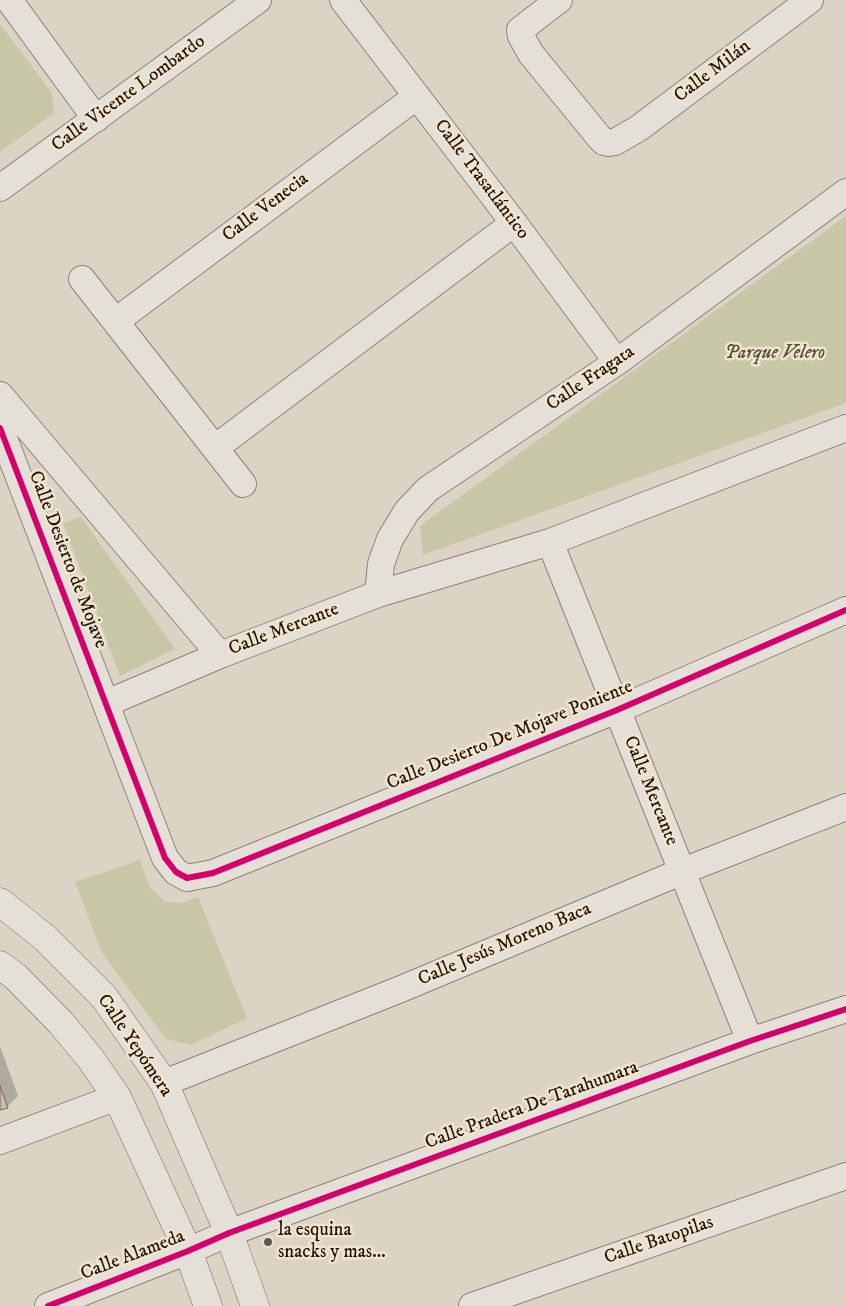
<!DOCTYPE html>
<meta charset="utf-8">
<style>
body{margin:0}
canvas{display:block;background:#dcd3c4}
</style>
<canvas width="846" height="1306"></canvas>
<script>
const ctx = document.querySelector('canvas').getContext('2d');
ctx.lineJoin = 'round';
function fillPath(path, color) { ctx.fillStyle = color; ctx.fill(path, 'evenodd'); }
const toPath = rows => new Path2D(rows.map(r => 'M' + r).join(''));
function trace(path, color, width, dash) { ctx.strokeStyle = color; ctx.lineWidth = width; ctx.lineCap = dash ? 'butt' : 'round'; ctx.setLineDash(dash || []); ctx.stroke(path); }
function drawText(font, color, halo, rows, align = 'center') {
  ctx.font = font + ' "IM FELL DW Pica",serif'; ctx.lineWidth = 5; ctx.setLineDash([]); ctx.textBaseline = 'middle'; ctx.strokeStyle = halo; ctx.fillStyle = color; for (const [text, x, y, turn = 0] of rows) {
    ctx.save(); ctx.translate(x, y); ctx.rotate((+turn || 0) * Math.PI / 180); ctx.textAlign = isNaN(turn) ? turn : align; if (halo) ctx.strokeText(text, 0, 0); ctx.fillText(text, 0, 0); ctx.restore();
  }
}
const green = toPath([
 [0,24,52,93,54,113,0,152],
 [846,216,846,403,423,555,420,526],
 [81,517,175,649,120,676,63,523],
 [140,860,149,886,165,902,182,903,198,897,247,1018,191,1045,166,1039,102,953,75,882]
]);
const shadow = toPath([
 [0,1046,18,1096,7,1107,0,1109]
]);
const building = toPath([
 [0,1086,8,1108,0,1110,0,1086]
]);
const minor = toPath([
 [9,0,96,119],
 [343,0,514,223,617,362],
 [559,0,520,30,521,36,531,54,599,137,604,142,609,143,615,142,639,128,810,0],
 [0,188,258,0],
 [82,279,243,484],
 [116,321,417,96],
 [0,395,220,655],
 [0,428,165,858,176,872,187,878,213,873,617,710,846,610],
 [215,448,514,223],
 [550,542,750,1041],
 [378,594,381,564,390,539,407,511,428,489,617,362,846,192],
 [107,703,220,655,378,594,550,542,846,428],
 [164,1083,401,989,683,871,846,807],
 [0,1141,117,1097],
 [48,1306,188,1251,229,1233,750,1041,846,1009],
 [472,1306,846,1176]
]);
const secondary = toPath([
 [0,902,44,937,104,997,164,1083,229,1233,255,1306],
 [0,965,16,977,61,1023,90,1058,117,1097,188,1251,208,1306]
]);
const cycleway = toPath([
 [0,428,165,858,176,872,187,878,213,873,617,710,846,610],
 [48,1306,188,1251,229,1233,750,1041,846,1009]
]);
const markers = [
 [268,1242,5,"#655645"]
];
const streetNames = [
 ["Calle Milán",713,72,-37],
 ["Calle Vicente Lombardo",129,94,-36],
 ["Calle Trasatlántico",481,180,53],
 ["Calle Venecia",266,208,-37],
 ["Calle Fragata",591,379,-34],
 ["Calle Desierto de Mojave",67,560,69],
 ["Calle Mercante",284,630,-21],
 ["Calle Desierto De Mojave Poniente",510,736,-22],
 ["Calle Mercante",650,791,68],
 ["Calle Jesús Moreno Baca",505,945,-23],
 ["Calle Yepómera",134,1046,56],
 ["Calle Pradera De Tarahumara",532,1106,-20],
 ["Calle Batopilas",659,1241,-19],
 ["Calle Alameda",133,1256,-21]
];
const parkNames = [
 ["Parque Velero",775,354]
];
const poiNames = [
 ["la esquina",278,1231],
 ["snacks y mas...",278,1253]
];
fillPath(green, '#c7c7a7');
fillPath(shadow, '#0003');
fillPath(building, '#c9bbb0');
trace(building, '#71695f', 1);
trace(minor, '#8b8379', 28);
trace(secondary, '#71695f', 29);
trace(minor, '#e4e0d8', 26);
trace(secondary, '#e4e0d8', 28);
trace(cycleway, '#d6006c', 6);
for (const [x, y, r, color] of markers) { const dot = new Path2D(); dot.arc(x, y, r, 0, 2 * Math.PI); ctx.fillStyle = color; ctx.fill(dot); trace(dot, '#efe4d2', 2); }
drawText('19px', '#251200', '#efe4d2', streetNames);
drawText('italic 19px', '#574e32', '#efe4d2', parkNames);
drawText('19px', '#251200', '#efe4d2', poiNames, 'left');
</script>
